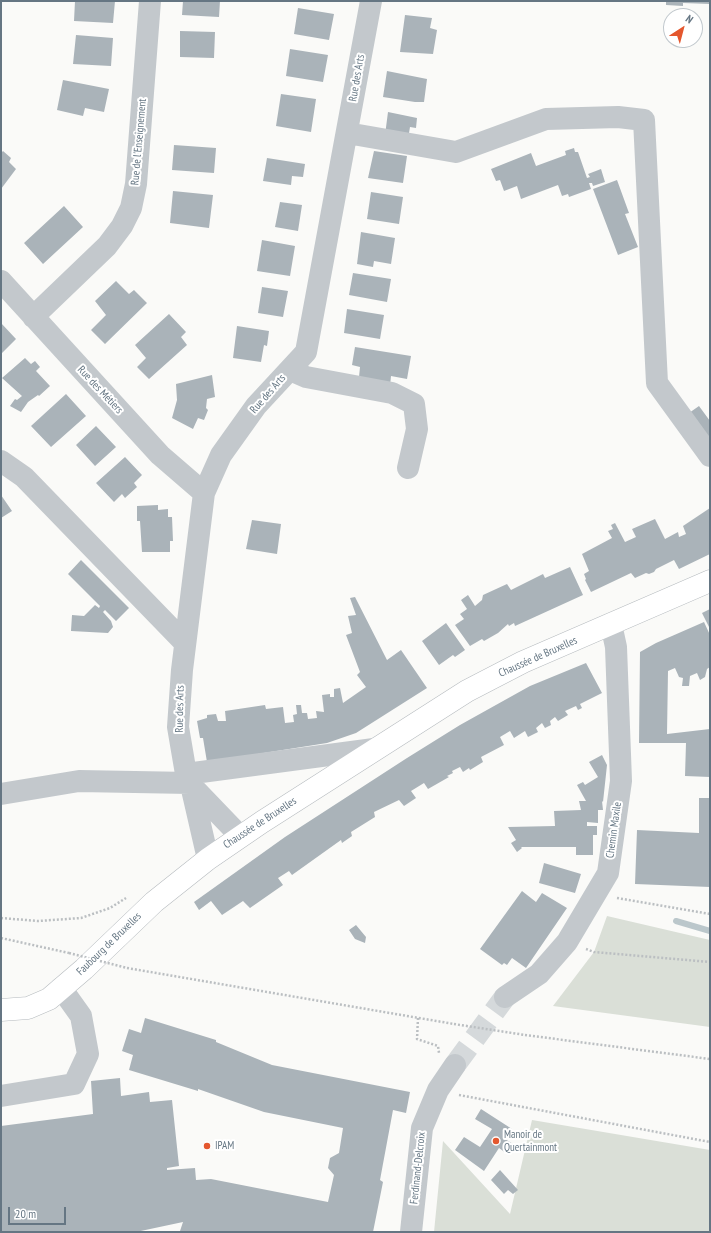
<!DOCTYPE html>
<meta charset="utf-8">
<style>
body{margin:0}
#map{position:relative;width:711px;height:1233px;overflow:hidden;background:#fafaf8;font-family:"PT Sans Narrow",sans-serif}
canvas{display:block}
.frame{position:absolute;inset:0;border:2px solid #657683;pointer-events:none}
.north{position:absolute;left:663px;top:8px;width:40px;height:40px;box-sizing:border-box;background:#fff;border:1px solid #c1c8cd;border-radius:50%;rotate:36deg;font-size:11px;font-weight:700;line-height:16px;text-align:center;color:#657683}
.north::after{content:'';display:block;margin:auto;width:14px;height:18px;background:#e4572e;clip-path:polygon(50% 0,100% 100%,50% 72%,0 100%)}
.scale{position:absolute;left:8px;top:1207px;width:58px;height:18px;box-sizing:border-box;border:2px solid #657683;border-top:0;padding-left:5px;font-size:12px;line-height:14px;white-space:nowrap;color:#657683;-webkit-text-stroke:3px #fff;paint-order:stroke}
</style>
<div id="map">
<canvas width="711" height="1233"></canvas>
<div class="frame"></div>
<div class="north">N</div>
<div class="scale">20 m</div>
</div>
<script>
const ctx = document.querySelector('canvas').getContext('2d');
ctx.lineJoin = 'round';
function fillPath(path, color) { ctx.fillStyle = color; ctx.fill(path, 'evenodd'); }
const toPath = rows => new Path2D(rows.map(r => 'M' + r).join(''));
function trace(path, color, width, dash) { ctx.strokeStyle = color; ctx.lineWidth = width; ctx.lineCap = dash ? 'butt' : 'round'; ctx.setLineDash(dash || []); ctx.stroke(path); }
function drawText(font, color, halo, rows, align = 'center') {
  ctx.font = font + ' "PT Sans Narrow",sans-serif'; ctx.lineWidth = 4; ctx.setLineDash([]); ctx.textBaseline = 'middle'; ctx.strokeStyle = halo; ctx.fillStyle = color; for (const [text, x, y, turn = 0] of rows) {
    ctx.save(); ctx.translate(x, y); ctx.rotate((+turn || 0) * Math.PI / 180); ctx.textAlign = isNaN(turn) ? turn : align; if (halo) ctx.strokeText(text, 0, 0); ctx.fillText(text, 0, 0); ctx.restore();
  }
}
const green = toPath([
 [607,916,710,940,710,1027,553,1006,594,952],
 [532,1120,710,1150,710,1232,434,1232,443,1141,510,1214]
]);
const stream = toPath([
 [676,921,710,931]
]);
const building = toPath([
 [75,1,115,1,113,23,74,21],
 [183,1,220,1,219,17,182,15],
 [666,1,710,1,710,4,683,3,683,6,666,5],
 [298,8,334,14,329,40,294,34],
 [405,15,432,18,430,28,437,30,433,54,400,52],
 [180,31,215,32,214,58,180,57],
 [76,35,113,38,111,66,73,64],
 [290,49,328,55,323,82,286,76],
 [387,71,427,79,424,102,415,102,383,97],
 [63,80,109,89,104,112,85,108,83,116,57,110],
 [281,94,316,99,311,132,276,126],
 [388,112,417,118,416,128,410,127,408,139,385,135],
 [174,145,216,148,214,173,172,170],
 [574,148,575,152,578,152,587,178,590,177,588,174,601,169,605,182,593,186,592,183,589,183,591,189,569,197,568,194,562,196,558,185,521,199,517,186,504,191,500,180,496,181,491,169,531,153,536,166,566,155,565,151],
 [3,151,11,158,9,162,16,169,1,189,1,153],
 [374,151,407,156,403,183,368,178],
 [267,158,305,164,303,177,292,176,291,185,263,181],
 [617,180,629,213,625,214,638,247,618,255,593,189],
 [173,191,213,195,209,228,170,223],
 [371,192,403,197,399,224,367,219],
 [280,202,302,205,298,231,275,227],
 [64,206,83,227,43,264,24,243],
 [361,232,395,238,391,264,374,261,373,267,357,264],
 [262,240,295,246,290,276,257,271],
 [353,273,391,279,387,302,349,295],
 [116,281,129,294,134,290,147,303,105,344,91,330,106,315,95,301],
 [262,287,288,291,283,317,258,313],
 [347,309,384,315,380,339,344,333],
 [169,314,186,332,181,337,187,345,149,379,137,367,146,358,135,345],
 [1,323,16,339,1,354],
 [237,326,269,331,267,346,264,345,261,362,233,358],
 [355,347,411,356,407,379,391,376,390,386,359,377,360,367,352,365],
 [25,358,31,364,35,361,40,367,36,371,50,386,39,396,38,395,28,402,21,412,10,406,15,399,17,400,22,396,2,378],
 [212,375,215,397,207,399,206,408,208,410,204,420,198,418,193,429,172,418,177,400,176,384],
 [66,394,86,416,51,447,31,426],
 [699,406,710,421,710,442,689,413],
 [96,426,116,447,95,466,76,445],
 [125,457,142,475,134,483,137,487,125,498,122,494,114,502,96,483],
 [1,495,12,511,1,518],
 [158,505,158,510,168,509,168,517,172,517,173,541,170,541,170,552,142,552,140,521,137,521,137,506],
 [710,508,710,554,679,569,674,560,656,569,654,572,649,574,646,573,635,578,631,573,591,592,585,580,586,579,584,574,589,571,582,554,612,538,608,531,613,529,611,525,615,523,625,542,636,537,632,529,655,519,665,539,678,532,679,537,686,534,683,526],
 [252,520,281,524,277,554,246,549],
 [81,560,129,608,116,621,105,610,103,612,111,621,113,627,108,633,71,631,72,615,84,616,95,605,99,608,100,606,68,574],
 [570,567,583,595,515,626,514,623,509,626,508,624,498,633,484,641,482,639,470,646,455,625,464,619,460,614,467,609,461,600,468,595,475,606,482,600,483,595,507,584,511,590,543,574,545,578],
 [355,597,387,660,401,650,427,688,356,733,327,743,207,762,203,738,200,738,197,721,207,718,207,715,216,714,218,721,226,721,225,711,265,705,266,709,283,707,285,723,294,722,293,715,297,714,296,705,301,705,302,713,307,713,308,719,317,718,316,711,324,712,322,695,330,694,330,697,334,697,334,689,340,688,343,703,366,687,357,675,360,672,346,635,352,633,348,616,356,615,350,598],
 [710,609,710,629,702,613],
 [704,622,710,635,710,667,707,669,705,677,700,680,697,673,690,676,689,686,682,686,683,678,679,677,675,668,668,671,667,734,710,729,710,777,685,776,686,743,639,743,640,652,656,643],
 [446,623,465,650,455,657,453,655,439,665,422,641],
 [586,663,602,693,580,704,582,708,578,710,576,706,565,711,568,715,558,721,555,717,550,721,551,725,545,728,542,723,536,728,538,732,528,737,525,731,514,738,510,731,500,737,504,745,481,757,483,762,470,770,469,768,463,772,460,767,452,771,453,773,447,776,449,777,428,789,424,783,411,791,416,798,404,806,399,800,374,812,375,817,351,832,352,836,342,843,341,840,292,875,289,871,278,878,283,885,250,908,243,901,222,915,211,901,199,910,194,902,285,837,407,758,460,725,530,686],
 [602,755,607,765,603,802,602,801,603,810,598,810,598,823,587,822,587,826,597,826,597,835,593,835,593,855,576,855,576,847,521,847,522,848,517,852,511,843,516,840,508,827,555,826,554,811,581,810,579,801,586,801,577,785,583,782,585,785,598,777,589,762],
 [699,798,710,798,710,887,635,884,637,830,699,833],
 [544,863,581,874,575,893,539,883],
 [522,891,536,902,542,893,567,908,526,968,512,958,507,965,504,963,502,965,480,949],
 [356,925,366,937,365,943,355,939,349,930],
 [145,1018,216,1040,216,1042,272,1065,410,1092,406,1113,393,1110,380,1180,383,1182,373,1232,186,1232,180,1231,183,1222,136,1232,1,1232,1,1126,93,1114,91,1081,120,1078,121,1096,149,1092,150,1102,172,1100,179,1166,167,1168,167,1170,195,1168,196,1180,211,1179,328,1202,334,1175,328,1168,330,1158,339,1153,343,1128,264,1112,198,1089,198,1091,129,1070,133,1055,122,1051,129,1029,141,1033],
 [481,1109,512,1129,505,1139,513,1144,506,1153,499,1148,484,1171,455,1150,464,1137,480,1147,492,1129,475,1119],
 [500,1170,518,1190,513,1194,508,1190,504,1194,491,1180]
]);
const minorTunnel = toPath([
 [455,1065,505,997]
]);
const path = toPath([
 [617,898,710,914],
 [1,918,38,921,81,918,110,908,126,898],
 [1,938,69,953],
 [586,949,594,952,710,962],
 [127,968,454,1024],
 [418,1018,417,1039,438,1046,439,1053],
 [525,1035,710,1059],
 [459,1095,710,1142]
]);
const minor = toPath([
 [347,133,456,152,546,119,618,117,644,120,657,383,710,456],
 [1,281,160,455,204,493],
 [33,317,107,246,122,226,131,208,136,184,150,1],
 [290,370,306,377,392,393,414,404,417,429,408,468],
 [1,461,24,477,185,643],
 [186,774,374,749],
 [191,785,240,836],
 [1,794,79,781,190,783],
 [208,859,191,785,186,774,178,727,182,670,204,493,221,455,256,406,306,352,371,1],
 [505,997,539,974,567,942,608,873,621,781,616,647,611,624],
 [1,1096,74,1084,88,1054,81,1016,61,988],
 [411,1232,422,1128,438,1090,455,1065]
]);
const major = toPath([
 [1,1010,28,1008,49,999,84,969,154,902,208,859,262,822,467,691,523,662,710,581]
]);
const pathBridge = toPath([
 [69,953,127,968],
 [454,1024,525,1035]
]);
const markers = [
 [496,1141,4,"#e4572e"],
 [207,1146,4,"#e4572e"]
];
const streetNames = [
 ["Rue des Arts",357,78,-80],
 ["Rue de l'Enseignement",139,142,-85],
 ["Rue des Métiers",100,390,47],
 ["Rue des Arts",268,394,-49],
 ["Chaussée de Bruxelles",538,657,-24],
 ["Rue des Arts",180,709,-89],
 ["Chaussée de Bruxelles",260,823,-33],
 ["Chemin Maxile",614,830,-82],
 ["Faubourg de Bruxelles",109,944,-44],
 ["Ferdinand-Delcroix",418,1168,-84]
];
const poiNames = [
 ["Manoir de",504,1135],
 ["Quertainmont",504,1148],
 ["IPAM",215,1146]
];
fillPath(green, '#dadfd7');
trace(stream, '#bbc7cb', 6);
fillPath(building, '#aab3b9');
trace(minorTunnel, '#d5d9db', 22, [22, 11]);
trace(major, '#b5babe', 23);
trace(path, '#bbbfc2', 2.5, [2, 2]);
trace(minor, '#c3c8cc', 22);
trace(major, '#fff', 22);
trace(pathBridge, '#bbbfc2', 2.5, [2, 2]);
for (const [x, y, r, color] of markers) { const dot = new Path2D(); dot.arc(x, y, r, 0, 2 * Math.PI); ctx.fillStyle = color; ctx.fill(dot); trace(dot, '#fff', 1.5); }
drawText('11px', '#657683', '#fff', streetNames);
drawText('11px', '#657683', '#fff', poiNames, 'left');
</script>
